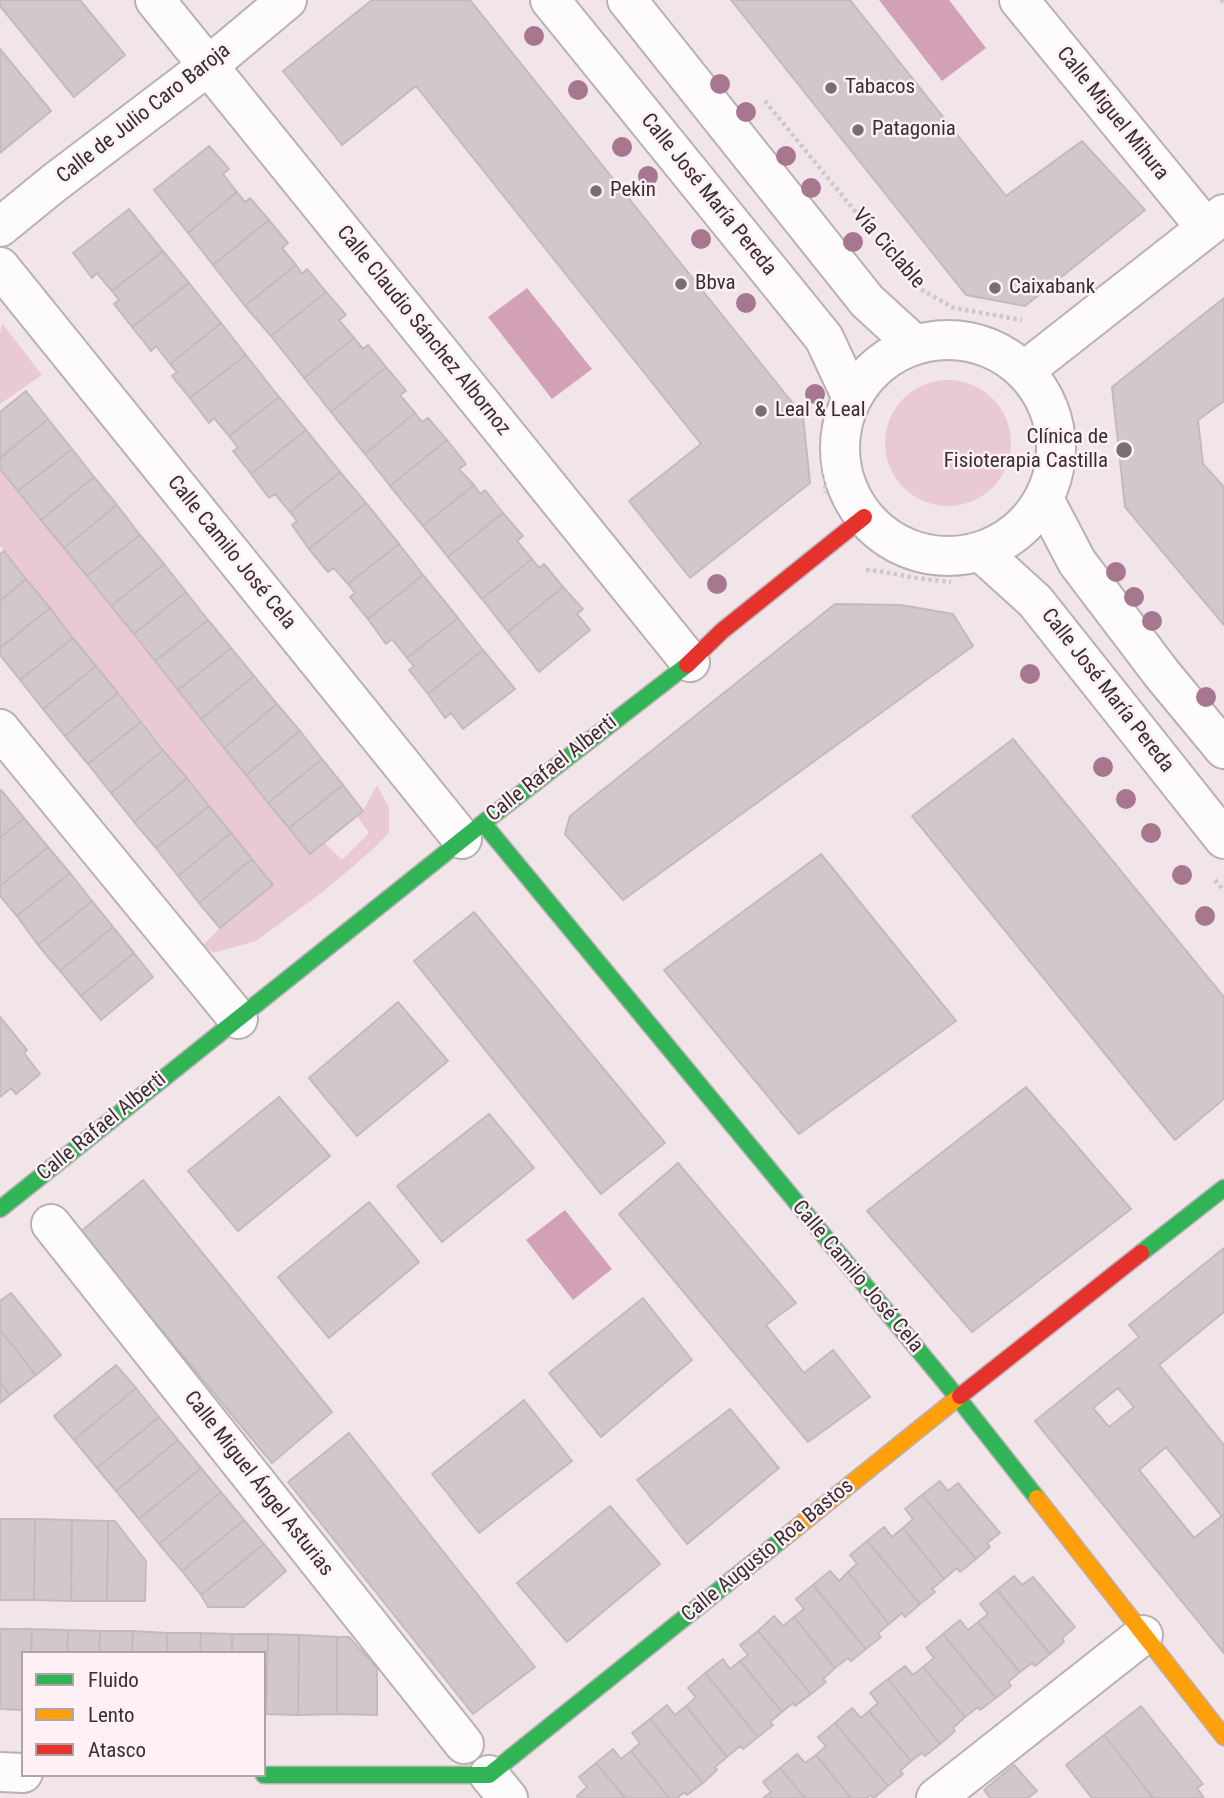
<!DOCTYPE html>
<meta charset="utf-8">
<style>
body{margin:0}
#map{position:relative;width:1224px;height:1798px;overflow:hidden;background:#f2e5ea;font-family:"Roboto Condensed",sans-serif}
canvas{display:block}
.legend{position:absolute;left:21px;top:1651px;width:245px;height:126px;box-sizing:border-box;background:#fef0f5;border:2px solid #aea3a7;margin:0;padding:9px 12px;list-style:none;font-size:21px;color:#372f32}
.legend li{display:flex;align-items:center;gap:14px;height:35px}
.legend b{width:35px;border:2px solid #aea3a7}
</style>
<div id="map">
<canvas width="1224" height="1798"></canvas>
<ul class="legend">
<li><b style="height:9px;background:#30b455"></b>Fluido</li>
<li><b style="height:9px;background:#ff9f0a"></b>Lento</li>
<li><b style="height:9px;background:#e5322d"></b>Atasco</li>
</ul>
</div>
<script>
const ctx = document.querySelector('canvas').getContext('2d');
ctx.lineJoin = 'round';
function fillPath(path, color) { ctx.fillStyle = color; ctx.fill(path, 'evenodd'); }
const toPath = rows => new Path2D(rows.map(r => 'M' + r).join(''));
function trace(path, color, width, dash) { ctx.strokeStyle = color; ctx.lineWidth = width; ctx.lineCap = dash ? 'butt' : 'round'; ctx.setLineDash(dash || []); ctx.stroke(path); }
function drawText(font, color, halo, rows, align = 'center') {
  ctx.font = font + ' "Roboto Condensed",sans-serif'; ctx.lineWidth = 5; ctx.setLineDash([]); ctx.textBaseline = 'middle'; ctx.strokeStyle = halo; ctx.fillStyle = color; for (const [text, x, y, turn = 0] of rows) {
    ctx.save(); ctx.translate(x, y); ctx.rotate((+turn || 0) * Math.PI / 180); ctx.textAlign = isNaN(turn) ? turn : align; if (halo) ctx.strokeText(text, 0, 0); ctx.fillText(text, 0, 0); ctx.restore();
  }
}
const green = toPath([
 [2,323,42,375,0,404,0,334],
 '885 443a63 63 0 1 1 126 0a63 63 0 1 1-126 0Z',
 [0,469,310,854,324,842,342,860,369,833,357,816,363,811,377,785,389,808,389,833,371,851,324,891,256,941,213,953,203,945,220,928,273,884,0,546]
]);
const water = toPath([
 [879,0,949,0,986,48,942,81],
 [527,288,592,369,552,399,488,317],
 [565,1210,612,1269,573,1300,526,1240]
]);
const building = toPath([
 [0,0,80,0,125,55,74,97,0,6,0,0],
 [372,0,470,0,803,416,810,483,690,578,629,501,701,444,416,86,342,145,283,71,372,0],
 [731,0,850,0,1006,196,1082,141,1145,210,1025,306,966,295,731,0],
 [0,49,51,111,0,153,0,49],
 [209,146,229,169,223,174,237,192,188,233,154,190,209,146],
 [237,192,245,202,250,198,269,220,213,265,188,233,237,192],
 [129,209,163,251,112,291,97,273,92,278,73,253,129,209],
 [269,220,288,243,282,248,296,265,245,306,213,265,269,220],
 [163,251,189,283,132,327,114,304,119,300,112,291,163,251],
 [296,265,302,274,307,269,326,292,271,336,245,306,296,265],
 [189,283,221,323,170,364,156,346,151,351,132,327,189,283],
 [326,292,346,315,339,320,354,338,304,378,271,336,326,292],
 [1224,298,1224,401,1198,420,1203,464,1224,487,1224,625,1125,507,1112,387,1224,298],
 [221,323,246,355,190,398,172,376,177,372,170,364,221,323],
 [354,338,363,349,368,345,386,367,331,412,304,378,354,338],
 [246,355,279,397,229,436,214,418,209,423,190,398,246,355],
 [386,367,406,391,400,395,415,413,365,454,331,412,386,367],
 [26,391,48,419,0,458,0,412,26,391],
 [279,397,306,430,251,474,233,451,238,448,229,436,279,397],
 [415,413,422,422,428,418,447,440,390,486,365,454,415,413],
 [48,419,72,449,18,491,0,469,0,458,48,419],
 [306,430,340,472,290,512,275,494,269,498,251,474,306,430],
 [447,440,466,464,459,469,474,485,423,526,390,486,447,440],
 [72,449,94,477,41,520,18,491,72,449],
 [340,472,366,503,309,549,292,525,297,521,290,512,340,472],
 [94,477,117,505,64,548,41,520,94,477],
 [474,485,480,494,485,490,503,513,448,557,423,526,474,485],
 [366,503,399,544,348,584,334,568,328,572,309,549,366,503],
 [117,505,140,535,87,576,64,548,117,505],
 [503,513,523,536,517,541,532,559,482,599,448,557,503,513],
 [140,535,164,564,111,606,87,576,140,535],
 [399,544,423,575,368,619,350,597,355,593,348,584,399,544],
 [4,551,26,579,0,601,0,554,4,551],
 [532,559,539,568,544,564,563,587,508,632,482,599,532,559],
 [164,564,186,592,134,634,111,606,164,564],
 [423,575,458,618,407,658,392,639,386,644,368,619,423,575],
 [26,579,50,608,0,648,0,601,26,579],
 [563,587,583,609,577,614,590,630,539,672,508,632,563,587],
 [186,592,208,620,155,661,134,634,186,592],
 [835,604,901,605,953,614,973,646,623,900,565,834,570,816,835,604],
 [50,608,73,638,20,680,0,655,0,648,50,608],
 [458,618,483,650,428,694,409,670,414,666,407,658,458,618],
 [208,620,231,648,178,690,155,661,208,620],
 [73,638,96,666,43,709,20,680,73,638],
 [231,648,254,676,201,719,178,690,231,648],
 [483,650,515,689,463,729,451,713,445,718,428,694,483,650],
 [96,666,118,693,65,736,43,709,96,666],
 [254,676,277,704,224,748,201,719,254,676],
 [118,693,141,722,88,764,65,736,118,693],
 [277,704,300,731,246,775,224,748,277,704],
 [141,722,163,750,111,793,88,764,141,722],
 [300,731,322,759,268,803,246,775,300,731],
 [1013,739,1224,997,1224,1099,1175,1140,912,816,1013,739],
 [163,750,187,778,134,822,111,793,163,750],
 [322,759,343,785,289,828,268,803,322,759],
 [187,778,209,806,156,848,134,822,187,778],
 [343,785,363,811,310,854,289,828,343,785],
 [1,790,24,818,0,838,0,791,1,790],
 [209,806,231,833,178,876,156,848,209,806],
 [24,818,48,847,0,886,0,838,24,818],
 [231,833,252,859,199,903,178,876,231,833],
 [48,847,70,873,17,916,0,896,0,886,48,847],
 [821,854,956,1021,799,1134,664,970,821,854],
 [252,859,273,885,220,928,199,903,252,859],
 [70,873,92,901,38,945,17,916,70,873],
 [92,901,113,927,60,971,38,945,92,901],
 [474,912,665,1143,601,1194,414,961,474,912],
 [113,927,134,953,81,996,60,971,113,927],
 [134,953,153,977,101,1020,81,996,134,953],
 [398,1002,448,1061,357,1136,309,1078,398,1002],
 [0,1017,27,1050,24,1053,40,1074,16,1094,11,1088,0,1097,0,1017],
 [1026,1087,1131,1209,972,1332,867,1211,1026,1087],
 [279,1097,330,1156,238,1231,188,1171,279,1097],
 [489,1114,534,1168,442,1242,397,1186,489,1114],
 [678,1163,796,1303,766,1325,804,1373,833,1350,870,1397,808,1442,619,1214,678,1163],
 [143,1180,332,1412,272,1463,80,1232,143,1180],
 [369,1202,419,1262,329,1338,278,1277,369,1202],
 [1224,1248,1224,1312,1159,1365,1224,1445,1224,1653,1035,1421,1139,1337,1129,1325,1224,1248],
 [1118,1388,1134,1407,1109,1427,1093,1408,1118,1388],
 [1166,1447,1222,1516,1194,1538,1139,1470,1166,1447],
 [11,1293,61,1355,36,1375,0,1330,0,1301,11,1293],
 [643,1298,692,1360,601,1437,549,1373,643,1298],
 [0,1330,36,1375,10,1395,0,1382,0,1330],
 [116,1365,136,1388,74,1440,54,1416,116,1365],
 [0,1382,10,1395,0,1403,0,1382],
 [136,1388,159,1417,97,1468,74,1440,136,1388],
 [524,1400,572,1461,479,1533,432,1474,524,1400],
 [730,1409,779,1468,687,1544,637,1480,730,1409],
 [159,1417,178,1440,116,1491,97,1468,159,1417],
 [349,1433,535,1667,473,1714,288,1482,349,1433],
 [178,1440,201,1468,139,1519,116,1491,178,1440],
 [201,1468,221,1492,159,1544,139,1519,201,1468],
 [940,1481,948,1491,958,1483,1000,1533,987,1543,990,1547,976,1559,922,1495,940,1481],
 [221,1492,244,1520,182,1571,159,1544,221,1492],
 [922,1495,976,1559,960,1572,957,1568,944,1579,903,1528,913,1519,905,1509,922,1495],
 [610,1506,660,1564,567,1642,517,1583,610,1506],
 [0,1519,35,1519,34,1600,0,1600,0,1519],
 [35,1519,72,1520,71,1601,34,1600,35,1519],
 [72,1520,108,1521,107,1601,71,1601,72,1520],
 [244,1520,264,1544,201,1595,182,1571,244,1520],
 [108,1521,115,1521,146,1561,145,1601,107,1601,108,1521],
 [884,1527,892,1537,903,1528,944,1579,932,1589,935,1592,920,1604,867,1541,884,1527],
 [867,1541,920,1604,905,1617,902,1613,889,1624,848,1572,857,1564,850,1555,867,1541],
 [264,1544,286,1571,244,1607,208,1607,201,1595,264,1544],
 [830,1571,839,1581,848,1572,889,1624,878,1633,881,1637,866,1649,813,1585,830,1571],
 [1014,1576,1022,1585,1033,1577,1075,1627,1062,1638,1064,1642,1050,1654,997,1590,1014,1576],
 [813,1585,866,1649,851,1661,848,1658,835,1668,794,1617,804,1609,796,1599,813,1585],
 [997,1590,1050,1654,1035,1666,1032,1663,1020,1672,978,1622,988,1614,980,1604,997,1590],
 [774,1616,783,1626,794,1617,835,1668,823,1679,826,1682,811,1694,758,1631,774,1616],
 [960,1620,968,1630,978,1622,1020,1672,1008,1682,1011,1686,996,1698,943,1634,960,1620],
 [0,1629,32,1629,31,1653,23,1653,23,1710,0,1709,0,1629],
 [32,1629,68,1630,67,1653,31,1653,32,1629],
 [68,1630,100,1631,99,1653,67,1653,68,1630],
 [100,1631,133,1631,132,1653,99,1653,100,1631],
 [133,1631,167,1633,167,1653,132,1653,133,1631],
 [758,1631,811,1694,795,1706,793,1703,782,1712,740,1661,748,1655,740,1645,758,1631],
 [167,1633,201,1633,200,1653,167,1653,167,1633],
 [201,1633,232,1634,232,1653,200,1653,201,1633],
 [232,1634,268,1634,266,1714,264,1714,264,1653,232,1653,232,1634],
 [268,1634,299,1635,298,1715,266,1714,268,1634],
 [943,1634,996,1698,980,1710,978,1707,965,1717,923,1667,934,1658,926,1648,943,1634],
 [299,1635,337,1637,337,1714,298,1715,299,1635],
 [337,1637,349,1637,377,1668,377,1715,337,1714,337,1637],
 [723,1659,730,1669,740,1661,782,1712,770,1722,773,1725,758,1737,705,1673,723,1659],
 [905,1666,913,1675,923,1667,965,1717,953,1728,955,1731,940,1744,888,1679,905,1666],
 [705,1673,758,1737,743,1749,740,1746,727,1757,686,1706,696,1697,688,1688,705,1673],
 [888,1679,940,1744,925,1756,922,1753,911,1761,869,1711,878,1703,870,1693,888,1679],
 [667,1705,675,1715,686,1706,727,1757,715,1767,717,1770,703,1783,650,1719,667,1705],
 [1141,1706,1203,1784,1197,1788,1204,1798,1153,1798,1104,1735,1141,1706],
 [852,1708,861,1718,869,1711,911,1761,900,1771,903,1774,888,1786,835,1723,852,1708],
 [650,1719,703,1783,687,1795,685,1792,677,1798,669,1798,631,1751,640,1743,632,1733,650,1719],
 [835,1723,888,1786,874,1798,870,1795,867,1798,851,1798,816,1755,826,1746,818,1737,835,1723],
 [1104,1735,1153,1798,1092,1798,1066,1765,1104,1735],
 [613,1749,621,1759,631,1751,669,1798,625,1798,596,1763,613,1749],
 [797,1754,805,1763,816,1755,851,1798,805,1798,780,1768,797,1754],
 [596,1763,625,1798,578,1798,577,1796,587,1787,579,1777,596,1763],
 [1014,1765,1037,1791,1028,1798,990,1798,984,1790,1014,1765],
 [780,1768,805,1798,763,1798,771,1792,763,1782,780,1768]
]);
const path = toPath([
 [1221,0,1224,3],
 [765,101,917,287,954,308,1022,320],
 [824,429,823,456,826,491,825,493],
 [866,570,878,571,916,578,951,582],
 [1215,880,1224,891]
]);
const street = toPath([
 [155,0,690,662],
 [550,0,824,338,852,398],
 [627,0,867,301,915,345],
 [1019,0,1206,228],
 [0,227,54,183,208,66,287,0],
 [0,267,462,839],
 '840 448a108 108 0 1 1 216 0a108 108 0 1 1-216 0Z',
 [1024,371,1224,214],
 [1044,499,1077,562,1162,674,1224,749],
 [981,552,1035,601,1224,839],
 [0,729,238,1019],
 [51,1224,464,1744],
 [0,1772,23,1773],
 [489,1775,508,1798],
 [936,1798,1143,1635]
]);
const fast = toPath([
 [483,823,958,1398,1037,1498],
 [0,1209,483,823,687,665],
 [1141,1253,1224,1188],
 [264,1775,489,1775,785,1537]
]);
const slow = toPath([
 [1037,1498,1224,1737],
 [785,1537,960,1396]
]);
const jam = toPath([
 [687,665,722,631,864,517],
 [960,1396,1141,1253]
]);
const trees = [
 [534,36],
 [720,84],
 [578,90],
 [746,112],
 [622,147],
 [786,156],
 [648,176],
 [811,188],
 [701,239],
 [853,242],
 [746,303],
 [815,394],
 [1116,572],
 [717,584],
 [1134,597],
 [1152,621],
 [1030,674],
 [1206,697],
 [1103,767],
 [1126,799],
 [1151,833],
 [1182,875],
 [1205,916]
];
const markers = [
 [831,88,7,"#786f72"],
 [858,130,7,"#786f72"],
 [596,191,7,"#786f72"],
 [681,284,7,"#786f72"],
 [995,288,7,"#786f72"],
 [761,411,7,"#786f72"],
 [1124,450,9,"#786f72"]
];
const poiNames = [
 ["Tabacos",845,88],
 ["Patagonia",872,130],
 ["Pekin",610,191],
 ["Bbva",695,284],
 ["Caixabank",1009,288],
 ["Leal & Leal",775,411],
 ["Clínica de",1108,438,"right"],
 ["Fisioterapia Castilla",1108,462,"right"]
];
const streetNames = [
 ["Calle de Julio Caro Baroja",144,114,-38],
 ["Calle Miguel Mihura",1112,114,51],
 ["Calle José María Pereda",708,195,51],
 ["Vía Ciclable",888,249,49],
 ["Calle Claudio Sánchez Albornoz",423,331,51],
 ["Calle Camilo José Cela",231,553,51],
 ["Calle José María Pereda",1107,691,52],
 ["Calle Rafael Alberti",552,769,-38],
 ["Calle Rafael Alberti",102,1127,-39],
 ["Calle Camilo José Cela",857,1277,50],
 ["Calle Miguel Ángel Asturias",258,1484,52],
 ["Calle Augusto Roa Bastos",768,1551,-39]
];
fillPath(green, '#e9c9d6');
fillPath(water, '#d3a1b6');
fillPath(building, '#d2c7cc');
trace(building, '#c4babd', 2);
trace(street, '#bab0b4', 42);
trace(fast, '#bab0b4', 19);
trace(slow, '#bab0b4', 19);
trace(jam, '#bab0b4', 19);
trace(path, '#cdc8ca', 4.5, [3.5, 3.5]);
trace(street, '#fdfbfc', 38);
trace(fast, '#30b455', 16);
trace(slow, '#ff9f0a', 16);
trace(jam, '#e5322d', 16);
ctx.fillStyle = '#a7768f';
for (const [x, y] of trees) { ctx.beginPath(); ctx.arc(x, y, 10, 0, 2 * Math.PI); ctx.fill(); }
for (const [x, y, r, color] of markers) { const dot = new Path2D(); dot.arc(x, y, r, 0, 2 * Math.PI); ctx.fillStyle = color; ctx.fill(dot); trace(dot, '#fef0f5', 2.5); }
drawText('21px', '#372f32', '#fef0f5', poiNames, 'left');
drawText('21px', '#372f32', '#fef0f5', streetNames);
</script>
